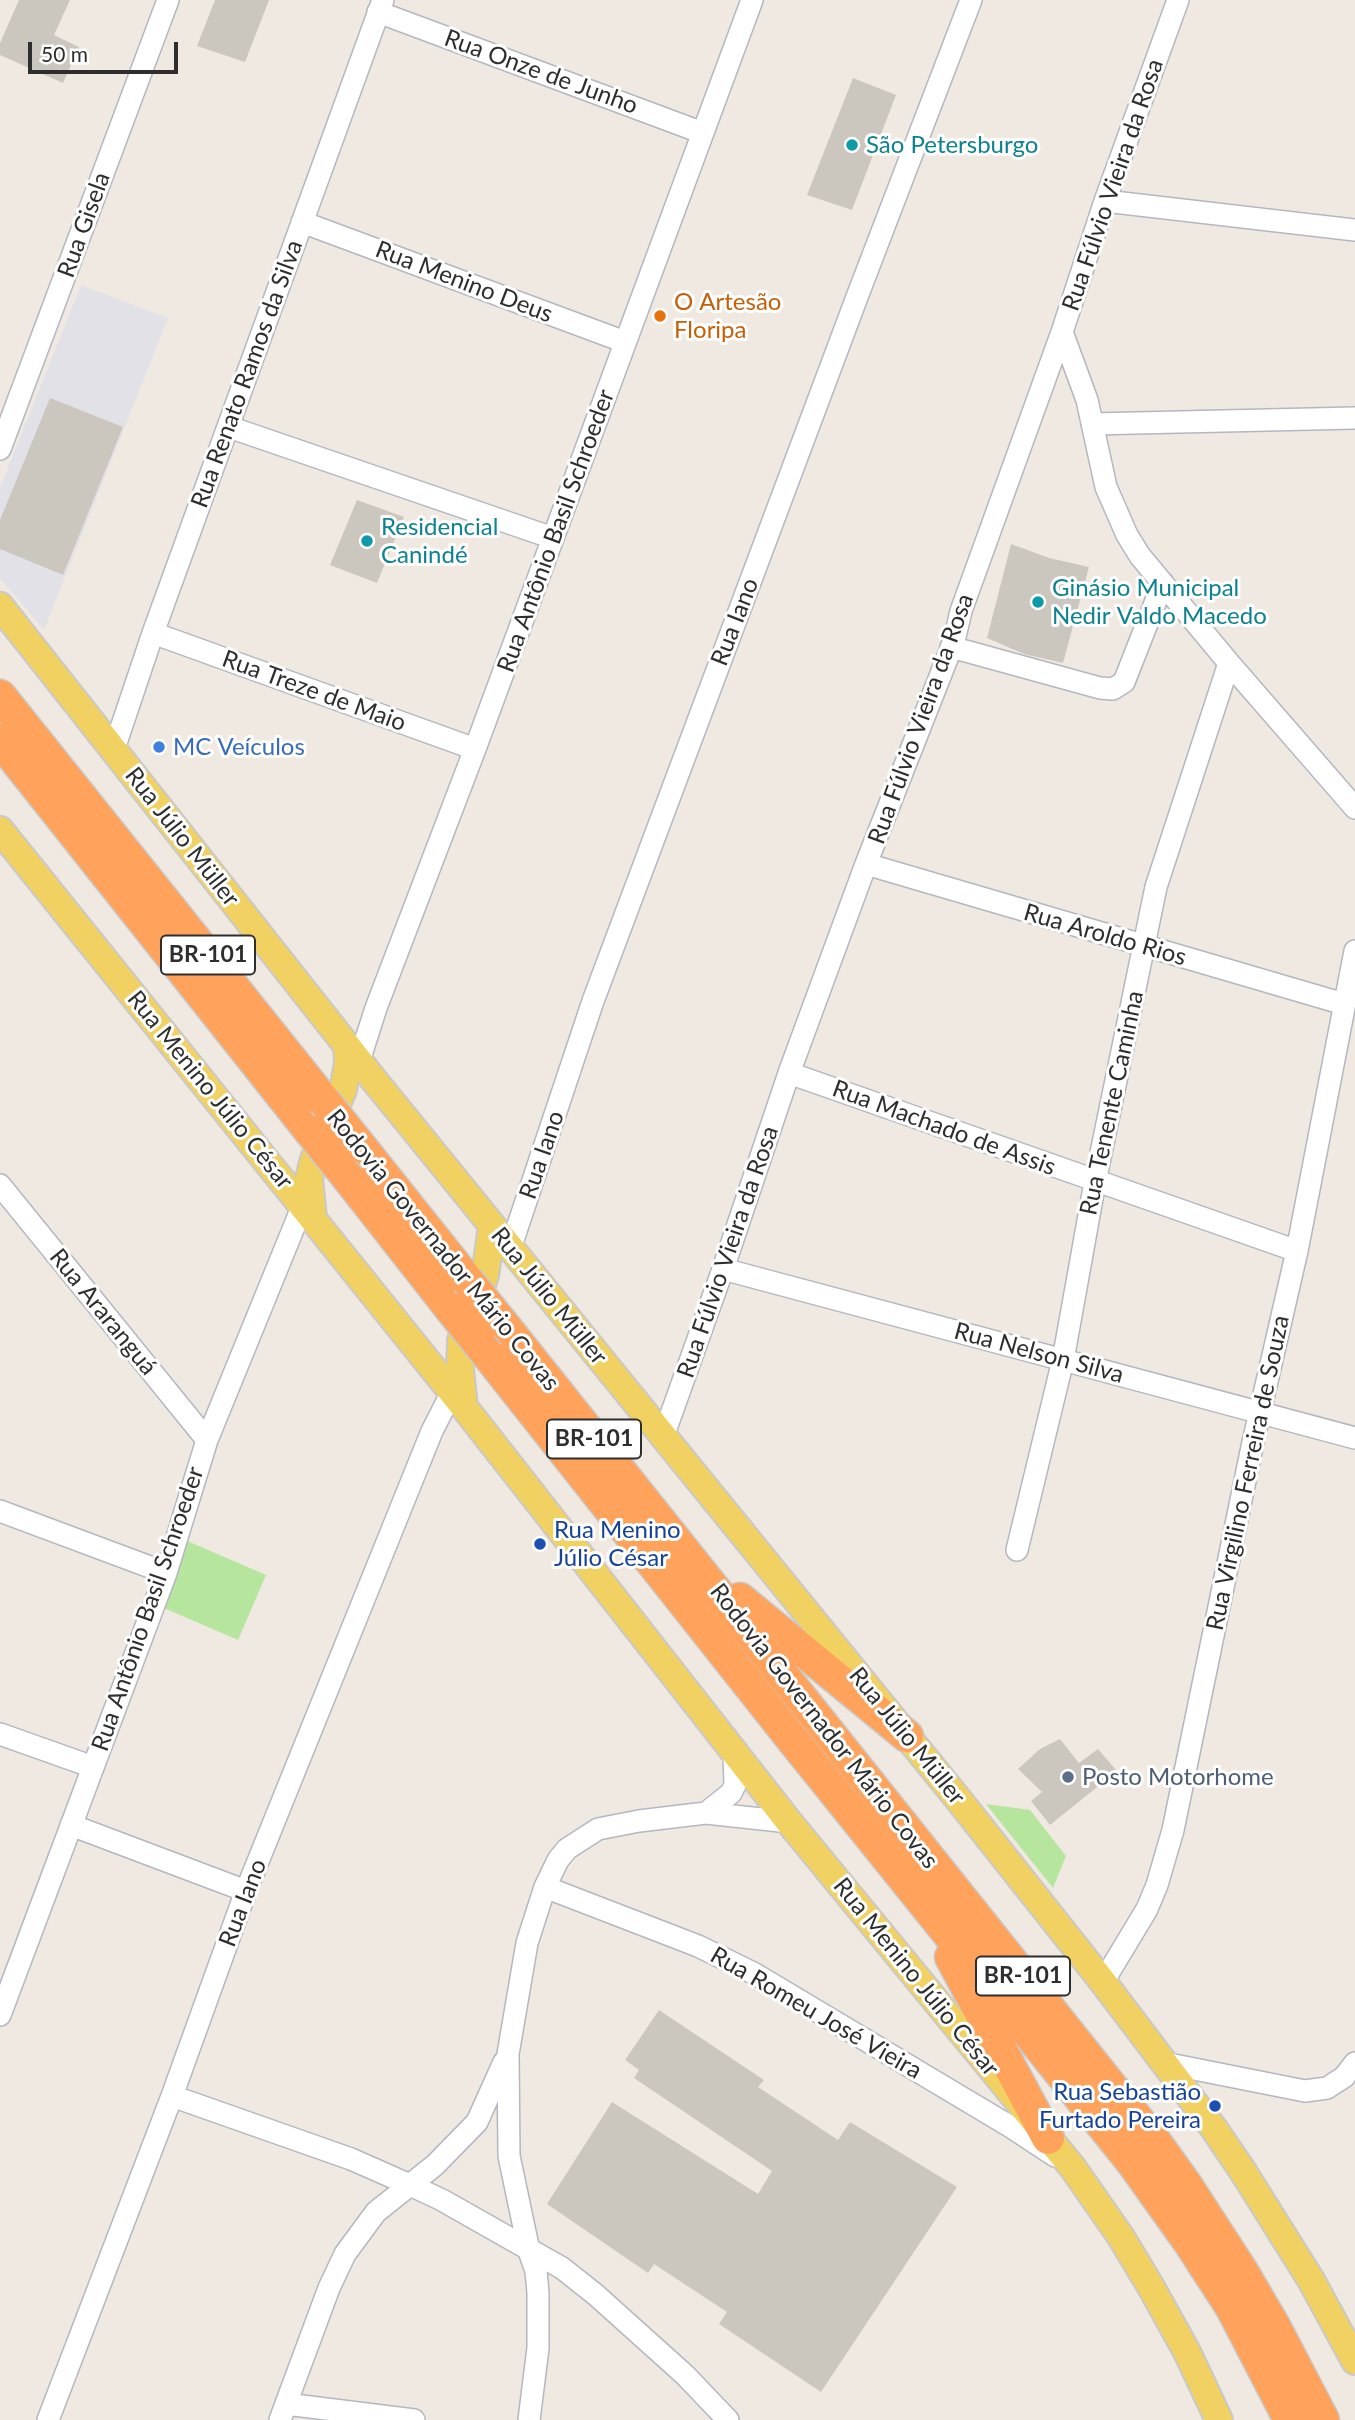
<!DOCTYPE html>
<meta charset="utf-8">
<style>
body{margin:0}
#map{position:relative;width:1355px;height:2420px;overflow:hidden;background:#efe9e1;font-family:Lato,sans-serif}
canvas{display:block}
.scale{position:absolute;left:28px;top:42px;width:150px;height:32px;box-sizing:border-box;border:4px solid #2e2e2e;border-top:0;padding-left:9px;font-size:21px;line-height:24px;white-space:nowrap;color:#2e2e2e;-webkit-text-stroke:5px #fff;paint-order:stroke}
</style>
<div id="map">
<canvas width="1355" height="2420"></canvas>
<div class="scale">50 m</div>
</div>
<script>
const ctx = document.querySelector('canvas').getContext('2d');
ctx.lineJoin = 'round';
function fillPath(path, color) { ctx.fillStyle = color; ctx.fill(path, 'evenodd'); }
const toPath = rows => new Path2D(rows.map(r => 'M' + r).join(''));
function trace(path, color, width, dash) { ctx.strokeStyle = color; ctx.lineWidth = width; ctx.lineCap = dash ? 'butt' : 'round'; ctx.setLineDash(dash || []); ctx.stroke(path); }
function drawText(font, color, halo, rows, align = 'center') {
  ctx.font = font + ' Lato,sans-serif'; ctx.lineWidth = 6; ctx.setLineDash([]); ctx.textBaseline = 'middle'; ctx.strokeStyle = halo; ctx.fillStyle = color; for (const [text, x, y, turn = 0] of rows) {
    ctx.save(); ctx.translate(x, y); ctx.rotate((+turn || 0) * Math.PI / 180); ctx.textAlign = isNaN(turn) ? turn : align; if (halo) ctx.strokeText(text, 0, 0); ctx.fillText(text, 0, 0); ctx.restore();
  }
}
const industrial = toPath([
 [81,285,168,318,44,630,0,578,0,488]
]);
const green = toPath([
 [185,1540,266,1575,238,1640,157,1605],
 [986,1804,1030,1810,1066,1856,1053,1888]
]);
const building = toPath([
 [19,0,70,0,54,35,79,47,63,83,0,55,0,43],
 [215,0,269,0,245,62,197,46],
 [853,78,896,95,852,210,807,195],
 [50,398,123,427,63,575,0,549,0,520],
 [357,500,404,517,377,583,330,565],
 [1011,544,1049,558,1089,567,1063,663,1024,654,987,638],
 [1060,1739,1079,1763,1098,1749,1117,1771,1050,1825,1031,1801,1042,1792,1018,1769,1040,1749],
 [659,2010,764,2080,758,2087,838,2140,850,2122,957,2187,821,2392,719,2324,727,2312,654,2264,648,2273,547,2204,612,2102,758,2194,772,2171,634,2078,639,2070,625,2060]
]);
const minor = toPath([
 [378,12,703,133],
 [1105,201,1355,230],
 [302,222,625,342],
 [1062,332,1087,400,1106,487,1127,535,1140,556,1229,663,1355,808],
 [1092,424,1355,418],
 [229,427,553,538],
 [0,449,168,0],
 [153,633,475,749],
 [951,647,1100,688,1113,689,1124,682,1163,583],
 [114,749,153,633,383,0],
 [866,864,1344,1004],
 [359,1061,376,1008,475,749,752,0],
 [789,1073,1297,1251],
 [0,1185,207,1440],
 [510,1249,593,1001,857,297,971,0],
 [723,1269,1355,1438],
 [663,1437,723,1269,789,1073,866,864,954,641,961,611,1062,332,1105,201,1178,0],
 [0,1511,166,1573],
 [1017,1550,1063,1360,1095,1182,1156,887,1229,663],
 [0,1734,93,1767],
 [706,1813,731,1793,735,1785,734,1753],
 [71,1825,246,1891],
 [545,1887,698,1946,755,1974,1011,2127,1055,2156],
 [1103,1982,1147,1909,1157,1885,1173,1830,1253,1442,1297,1251,1355,951],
 [0,2015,166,1573,207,1440,303,1205],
 [1164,2063,1305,2091,1327,2088,1344,2077,1355,2063],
 [172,2096,351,2159,410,2185,442,2200,562,2268,596,2295,685,2375,728,2420],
 [286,2404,414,2420],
 [48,2420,172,2096,246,1891,432,1431,452,1392],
 [280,2420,329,2288,345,2254,376,2212,435,2165,477,2122,504,2062],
 [529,2420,538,2348,538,2293,536,2271,529,2251,509,2156,508,2054,527,1943,545,1887,558,1860,567,1849,598,1829,639,1821,706,1813,789,1822]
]);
const major = toPath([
 [0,606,374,1080,958,1799,1103,1982,1215,2130,1244,2173,1311,2280,1355,2361],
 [0,830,464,1407,789,1822,1073,2168,1121,2237,1151,2287,1187,2352,1219,2420],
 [313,1218,309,1178,314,1159,343,1090,348,1063,347,1046],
 [464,1407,460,1369,461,1340,485,1276,492,1226]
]);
const highway = toPath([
 [0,696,324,1101],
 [0,740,311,1132],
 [360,1146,467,1280],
 [349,1179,451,1309],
 [501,1322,1153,2139,1186,2185,1243,2273,1274,2326,1323,2420],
 [488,1355,788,1734,1133,2163,1190,2243,1232,2308,1290,2420],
 [740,1599,907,1736],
 [951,1957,1048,2138]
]);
const highwayBridge = toPath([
 [324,1101,360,1146],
 [311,1132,349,1179],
 [467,1280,501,1322],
 [451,1309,488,1355]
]);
const markers = [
 [852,145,7,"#0f9aa8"],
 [660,316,7,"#e8710a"],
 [367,541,7,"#0f9aa8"],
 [1038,602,7,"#0f9aa8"],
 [159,747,7,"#3f7fe0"],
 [540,1544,7,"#1a4fb4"],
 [1068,1777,7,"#5c6f8a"],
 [1215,2106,7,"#1a4fb4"]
];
const shields = [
 [208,955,94],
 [594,1439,94],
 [1023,1976,94]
];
const shieldNames = [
 ["BR-101",208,955],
 ["BR-101",594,1439],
 ["BR-101",1023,1976]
];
const streetNames = [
 ["Rua Onze de Junho",541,72,20],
 ["Rua Fúlvio Vieira da Rosa",1113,185,-71],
 ["Rua Gisela",84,225,-70],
 ["Rua Menino Deus",464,282,21],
 ["Rua Renato Ramos da Silva",247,374,-70],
 ["Rua Antônio Basil Schroeder",556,531,-70],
 ["Rua Iano",735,622,-69],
 ["Rua Treze de Maio",314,691,20],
 ["Rua Fúlvio Vieira da Rosa",921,719,-70],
 ["Rua Júlio Müller",182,837,52],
 ["Rua Aroldo Rios",1105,935,16],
 ["Rua Menino Júlio César",210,1090,51],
 ["Rua Tenente Caminha",1112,1103,-78],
 ["Rua Machado de Assis",944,1128,20],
 ["Rua Iano",542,1155,-71],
 ["Rodovia Governador Mário Covas",443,1250,51],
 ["Rua Fúlvio Vieira da Rosa",728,1252,-71],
 ["Rua Júlio Müller",549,1296,51],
 ["Rua Araranguá",103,1312,51],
 ["Rua Nelson Silva",1039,1353,15],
 ["Rua Virgilino Ferreira de Souza",1248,1473,-78],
 ["Rua Antônio Basil Schroeder",148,1609,-71],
 ["Rodovia Governador Mário Covas",824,1726,52],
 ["Rua Júlio Müller",907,1736,51],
 ["Rua Iano",243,1903,-69],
 ["Rua Menino Júlio César",916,1977,51],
 ["Rua Romeu José Vieira",816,2013,30]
];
const cultureNames = [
 ["São Petersburgo",866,145],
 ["Residencial",381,527],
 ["Canindé",381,555],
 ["Ginásio Municipal",1052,588],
 ["Nedir Valdo Macedo",1052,616]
];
const foodNames = [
 ["O Artesão",674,302],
 ["Floripa",674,330]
];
const shopNames = [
 ["MC Veículos",173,747]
];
const transitNames = [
 ["Rua Menino",554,1530],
 ["Júlio César",554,1558],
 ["Rua Sebastião",1201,2092,"right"],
 ["Furtado Pereira",1201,2120,"right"]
];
const serviceNames = [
 ["Posto Motorhome",1082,1777]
];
fillPath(industrial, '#e3e1e8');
fillPath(green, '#b6e59e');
fillPath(building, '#cbc7bf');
trace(minor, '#b4b7c1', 24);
trace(major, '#c9c9c9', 30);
trace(highway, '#c9c9c9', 35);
trace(minor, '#fff', 21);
trace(major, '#f2d163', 26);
trace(highway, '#ffa35c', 32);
trace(highwayBridge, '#c9c9c9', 35, []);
trace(highwayBridge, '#ffa35c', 32);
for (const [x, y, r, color] of markers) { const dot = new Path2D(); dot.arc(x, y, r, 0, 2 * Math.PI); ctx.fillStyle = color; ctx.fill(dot); trace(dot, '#fff', 2.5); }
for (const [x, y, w] of shields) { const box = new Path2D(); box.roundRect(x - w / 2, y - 19.5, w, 39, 5); ctx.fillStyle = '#fff'; ctx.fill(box); trace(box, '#2e2e2e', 2); }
drawText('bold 23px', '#2e2e2e', null, shieldNames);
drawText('24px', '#2e2e2e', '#fff', streetNames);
drawText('24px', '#0d838f', '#fff', cultureNames, 'left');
drawText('24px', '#c56008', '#fff', foodNames, 'left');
drawText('24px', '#366cbe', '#fff', shopNames, 'left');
drawText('24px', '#164399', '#fff', transitNames, 'left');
drawText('24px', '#4e5e75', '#fff', serviceNames, 'left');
</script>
